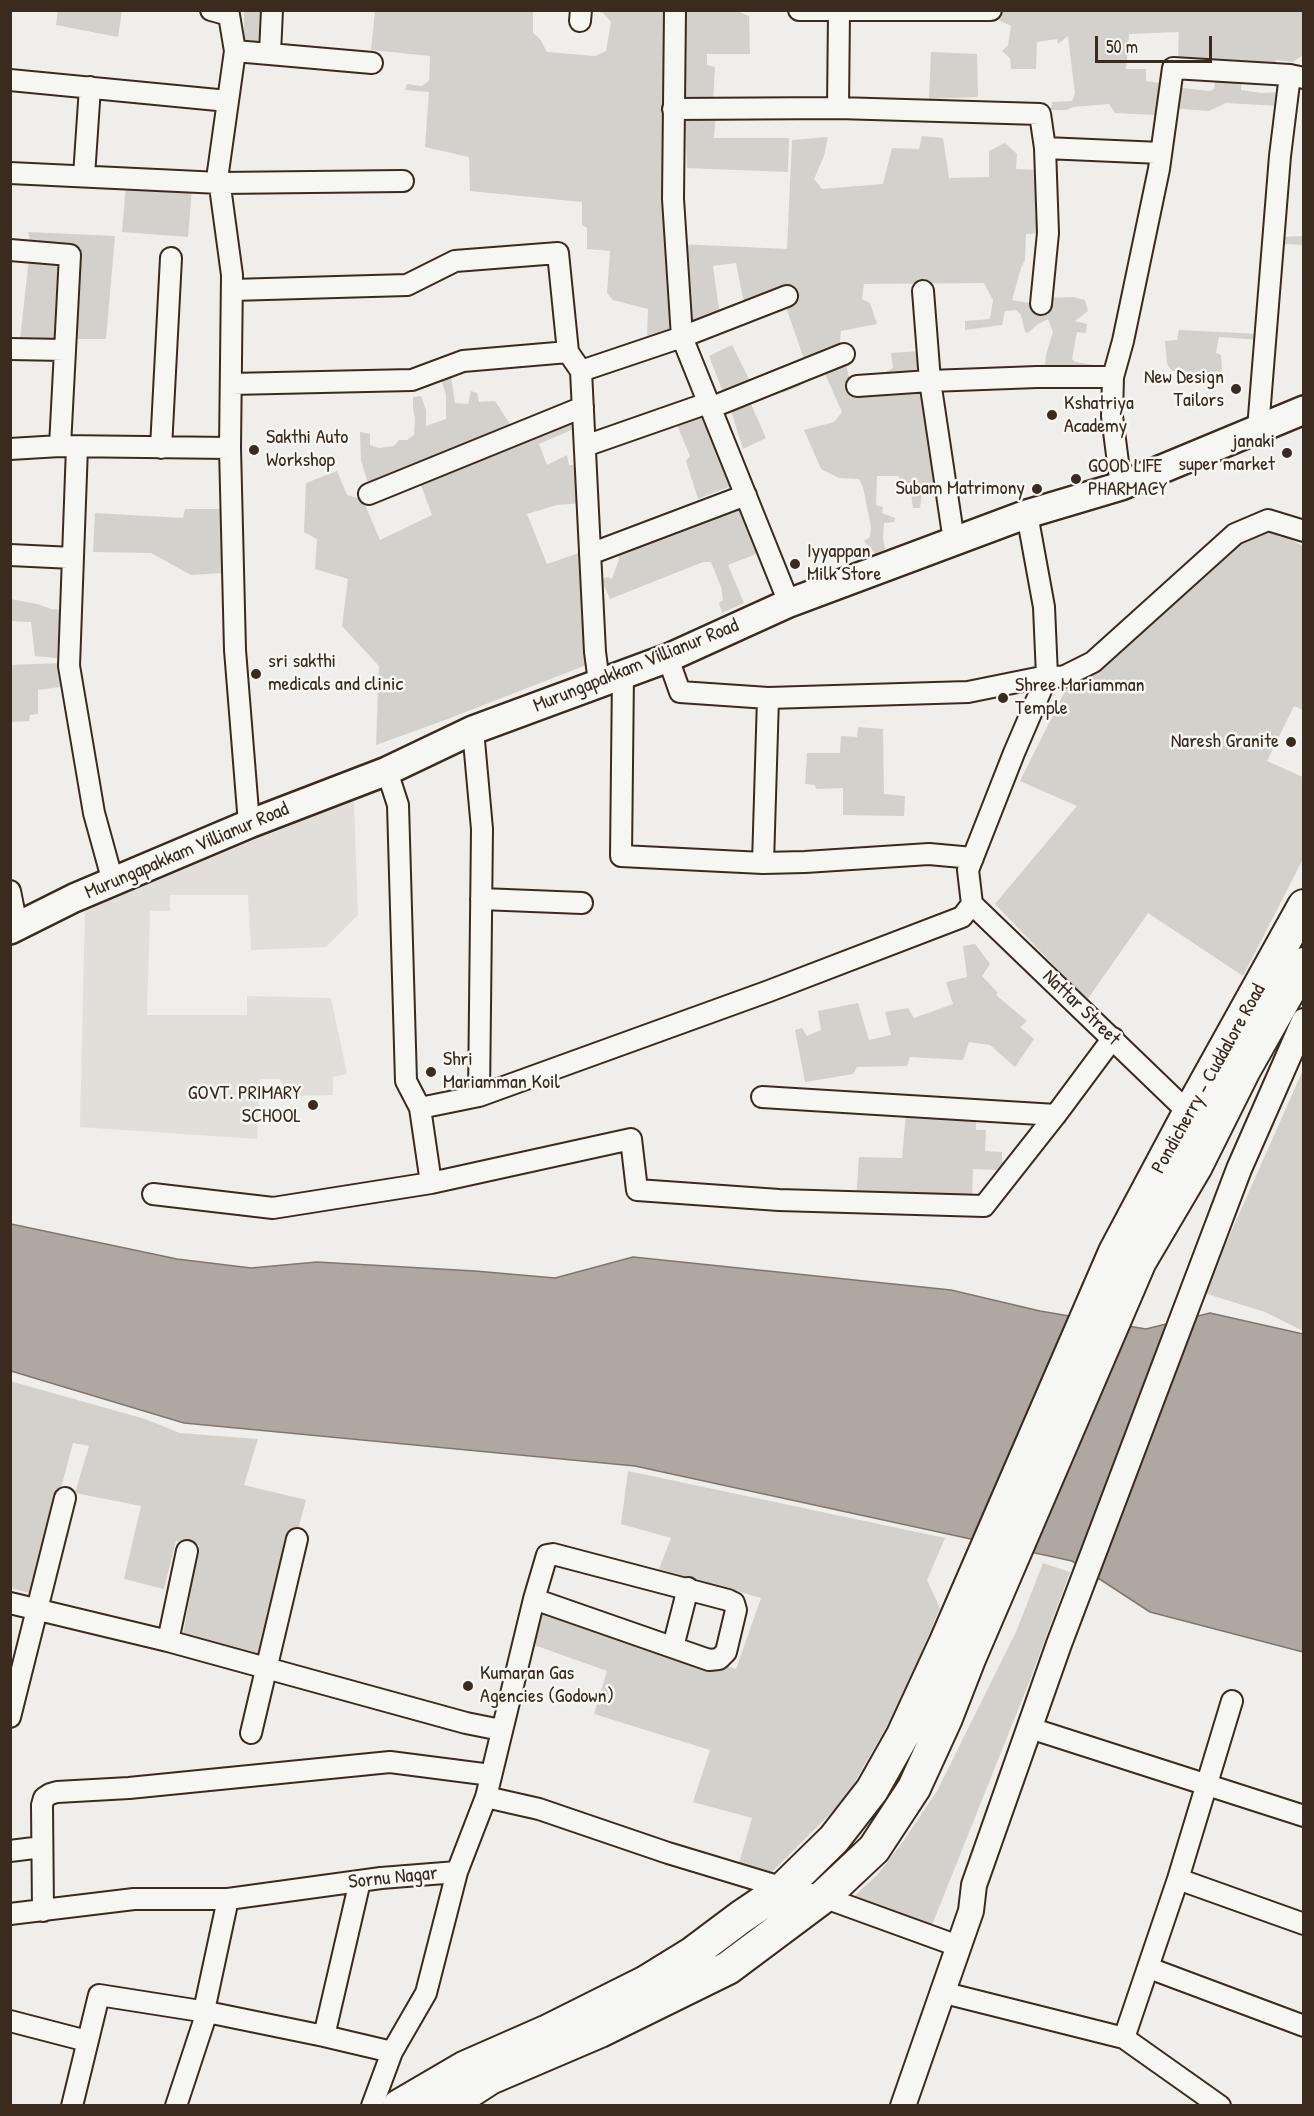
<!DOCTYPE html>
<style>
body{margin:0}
#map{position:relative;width:1314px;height:2116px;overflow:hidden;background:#efeeea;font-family:"Patrick Hand",sans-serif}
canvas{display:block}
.frame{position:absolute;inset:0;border:12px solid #3b2a1e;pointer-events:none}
.scale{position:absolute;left:1095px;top:36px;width:117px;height:27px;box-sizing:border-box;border:3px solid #3b2a1e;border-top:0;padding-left:8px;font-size:18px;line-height:21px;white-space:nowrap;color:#3b2a1e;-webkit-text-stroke:4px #f6f6f2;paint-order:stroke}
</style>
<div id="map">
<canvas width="1314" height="2116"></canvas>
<div class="frame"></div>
<div class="scale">50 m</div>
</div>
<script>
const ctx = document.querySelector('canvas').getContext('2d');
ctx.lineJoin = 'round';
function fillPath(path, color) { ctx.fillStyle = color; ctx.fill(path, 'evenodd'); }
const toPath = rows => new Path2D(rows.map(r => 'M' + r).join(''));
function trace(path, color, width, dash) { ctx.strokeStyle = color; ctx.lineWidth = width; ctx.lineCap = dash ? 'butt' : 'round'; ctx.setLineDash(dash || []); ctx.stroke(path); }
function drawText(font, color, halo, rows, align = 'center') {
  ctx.font = font + ' "Patrick Hand",sans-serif'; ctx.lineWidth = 5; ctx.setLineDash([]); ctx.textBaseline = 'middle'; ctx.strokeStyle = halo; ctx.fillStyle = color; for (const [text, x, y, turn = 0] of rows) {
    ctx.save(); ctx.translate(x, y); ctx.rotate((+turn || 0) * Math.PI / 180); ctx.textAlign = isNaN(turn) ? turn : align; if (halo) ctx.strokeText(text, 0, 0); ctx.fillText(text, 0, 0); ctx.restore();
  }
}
const built = toPath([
 [354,801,358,915,326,947,251,950,248,895,170,895,170,911,150,911,147,1015,247,1015,247,996,331,998,347,1074,333,1077,333,1095,289,1096,280,1079,260,1079,257,1139,80,1127,85,906]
]);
const green = toPath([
 [997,10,1303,11,1303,55,1293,62,1276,60,1274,69,1218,70,1220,59,1178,58,1179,32,1129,34,1126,69,1146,69,1146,81,1168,84,1166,104,1156,115,1115,113,1109,104,1073,107,1067,110,1051,110,1052,102,1072,101,1075,94,1068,36,1058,44,1057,39,1037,42,1036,69,1011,69,1010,58,1002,51,1008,45,1011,26,992,17],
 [58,11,122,11,118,37,56,25],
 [244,11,267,11,266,40,244,42],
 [375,11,533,11,533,33,540,39,547,52,595,56,606,51,611,22,603,13,597,11,673,11,676,331,647,338,648,309,613,300,607,293,610,251,587,249,587,228,582,225,582,202,470,191,469,157,425,147,429,92,405,90,407,84,422,86,429,81,430,56,371,50],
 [678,11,737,11,749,16,750,54,707,54,707,65,715,67,713,106,676,106],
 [931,52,977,54,978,97,929,99],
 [1217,72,1242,73,1241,90,1261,93,1282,92,1279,106,1226,103,1209,111,1169,108,1174,87,1209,91,1214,89],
 [716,111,714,138,789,138,788,172,687,168,685,113],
 [922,136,943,138,949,178,989,177,989,151,1005,143,1017,154,1016,169,1043,170,1045,233,1026,234,1025,260,1021,268,1012,300,1041,305,1047,298,1073,297,1085,300,1088,311,1075,321,1087,324,1086,333,1077,332,1072,359,1075,362,1108,367,1111,375,1045,367,1046,355,1053,332,1048,319,1038,324,1028,333,1025,332,1021,315,1016,310,1005,311,1002,325,965,330,965,321,990,319,993,300,984,283,864,284,862,299,870,303,877,324,841,331,839,351,805,362,786,307,796,300,790,289,744,303,736,263,713,266,720,316,686,326,680,244,787,249,792,140,828,137,824,156,814,179,822,189,883,184,892,148,919,149],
 [126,185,192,188,188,237,122,232],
 [28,232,115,236,106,339,74,339,80,251,31,245],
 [1303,236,1303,245,1287,244,1281,246,1281,237],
 [29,258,64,260,59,342,20,340],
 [1179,330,1260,334,1260,340,1219,337,1216,353,1221,355,1222,375,1172,371,1167,364,1165,341,1177,340],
 [732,345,750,381,724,395,709,356],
 [920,351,929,383,944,489,932,490,932,485,923,485,920,508,913,508,911,494,899,493,899,476,877,476,876,505,883,507,882,513,895,518,894,522,884,523,883,538,885,549,875,554,864,541,870,537,871,527,863,487,859,479,839,478,821,469,804,430,834,422,842,412,821,365,844,357,849,377,886,372,893,368,891,353],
 [450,370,455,403,468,404,471,391,477,393,479,402,495,401,514,430,370,490,361,460,360,432,370,434,370,445,379,448,394,446,399,440,407,440,414,435,415,418,413,409,413,397,421,396,426,410,426,426,446,419,446,395,442,382,442,374],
 [815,371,800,386,782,393,781,387,749,400,766,438,743,449,730,408],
 [708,405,739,483,698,499,686,461,690,456,674,418],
 [573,412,576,428,539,444,547,465,567,455,569,465,580,465,583,503,557,505,527,514,547,564,579,553,589,664,445,720,376,745,379,666,342,626,348,579,315,569,317,539,304,532,306,483,337,471,347,495,363,500,380,540,432,515,418,477],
 [744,499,764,551,728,565,744,603,722,613,719,603,723,600,721,587,711,562,703,562,610,599,601,579,608,577,612,579,619,559,616,547],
 [185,509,220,509,224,573,191,575,151,553,93,552,95,513,183,518],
 [1273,530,1303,546,1303,710,1294,706,1267,761,1303,777,1303,859,1243,976,1148,913,1087,1000,995,904,1077,806,1020,781,1067,687,1104,661,1248,536],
 [11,599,37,604,51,609,66,610,66,624,59,625,57,658,35,656,31,622,11,621],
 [62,663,67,686,38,690,38,714,30,715,29,721,11,722,11,665],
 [858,727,883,729,884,794,905,796,904,816,843,815,843,788,816,789,815,785,805,784,807,753,840,753,841,736,857,737],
 [975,944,990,964,982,976,998,993,996,995,1027,1021,1020,1027,1034,1039,1015,1067,990,1045,969,1042,963,1060,910,1057,907,1066,857,1067,853,1074,805,1082,795,1030,802,1028,807,1036,821,1030,818,1011,858,1003,869,1040,891,1035,885,1012,908,1008,914,1018,953,1004,946,982,967,977,963,946],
 [1303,1070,1303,1331,1265,1312,1204,1293],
 [906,1113,976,1117,976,1130,986,1130,985,1151,1002,1152,1002,1161,1005,1162,997,1170,973,1169,972,1201,856,1199,859,1157,902,1158],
 [10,1381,145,1419,180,1433,258,1439,244,1485,306,1500,297,1533,288,1534,264,1660,183,1635,199,1545,176,1541,164,1589,124,1579,141,1506,75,1493,89,1446,73,1443,33,1594,11,1588],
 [628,1471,945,1538,927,1580,940,1608,917,1663,892,1717,845,1799,772,1872,739,1863,752,1818,693,1802,710,1750,594,1714,607,1671,534,1645,543,1606,736,1669,761,1598,659,1569,671,1538,621,1524],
 [1043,1563,1070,1572,1030,1680,930,1930,852,1898,877,1875,902,1843,937,1791,1016,1632]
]);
const water = toPath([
 [11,1224,177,1259,251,1268,317,1262,475,1271,555,1278,633,1257,951,1290,1040,1311,1146,1329,1210,1313,1303,1334,1303,1652,1150,1612,1072,1561,635,1466,184,1423,11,1371,11,1224]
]);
const minor = toPath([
 [211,10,229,15,235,51,218,172,232,275,230,448,235,650,249,824],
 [675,10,673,199,682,337,789,603],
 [799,10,991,10],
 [580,21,581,10],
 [235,51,372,63],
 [270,53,272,10],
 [10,80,228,101],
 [838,108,839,12],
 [673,109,838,108,1040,114,1045,148,1048,233,1041,304],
 [1045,148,1161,153],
 [10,173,220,183,403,181],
 [84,176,90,87],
 [10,250,70,255,60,446],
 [232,290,407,285,455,261,558,253,568,352,581,371,595,652,599,682],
 [923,291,930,381,1037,377,1113,377],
 [10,349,65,350],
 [581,371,682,337,787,296],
 [231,384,412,380,463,361,568,352],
 [857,386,930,381,954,541],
 [710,408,844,354],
 [1258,429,1280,156,1290,75],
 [585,446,708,403],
 [77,447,69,666,94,813,113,882],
 [161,448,171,258],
 [10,449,60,446,230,448],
 [1121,486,1112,416,1113,377,1123,341,1159,169,1173,68,1290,75,1304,78],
 [369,494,583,407],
 [590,554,746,495],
 [10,555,73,558],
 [668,658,680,692,768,698,968,692,1047,676,1063,677,1093,662,1235,534,1268,520,1304,531],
 [623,674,621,856,763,863,805,862,929,854,973,858],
 [473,730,482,829,479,1096],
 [387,771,398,805,406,1081,420,1108,431,1183],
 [763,863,768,698],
 [10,891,17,926],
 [481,899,582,903],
 [972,904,1189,1113],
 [762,1097,1056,1115],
 [420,1108,479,1096,769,991,962,917,972,904,968,870,1014,753,1047,676,1044,607,1027,514],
 [153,1194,273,1208,431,1183,631,1139,637,1190,779,1200,984,1206,1058,1112,1113,1038],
 [10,1603,168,1641,466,1723,501,1730],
 [168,1641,187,1551],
 [673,1647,688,1588],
 [10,1717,65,1498],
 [1030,1728,1304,1816],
 [251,1733,297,1539],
 [486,1797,534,1599,547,1555,553,1554,728,1600,734,1603,736,1610,726,1652,719,1659,709,1660,534,1599],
 [10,1851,42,1847],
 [1178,1879,1304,1924],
 [360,1881,324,2036,392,2052],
 [43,1911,42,1805,44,1798,50,1794,57,1792,129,1788,390,1762,491,1775],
 [10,1914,134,1899,228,1899,381,1878,457,1872,486,1797,539,1809,668,1853,784,1888,823,1897,958,1946],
 [1149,1968,1304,2026],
 [941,1992,1124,2038],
 [10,2021,87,2041],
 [72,2106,99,1995,207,2012,324,2036],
 [176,2106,207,2012,205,2006,228,1899],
 [372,2106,392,2052,426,1993,457,1872],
 [1220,2106,1124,2038,1178,1879,1232,1701]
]);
const tertiary = toPath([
 [903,2106,971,1911,974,1885,1059,1644,1239,1169,1304,1021]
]);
const secondary = toPath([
 [10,930,74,898,249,824,387,771,473,730,668,658,789,603,1027,514,1121,486,1304,410]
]);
const trunk = toPath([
 [399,2106,464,2068,546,2032,646,1982,693,1953,741,1917,784,1888,834,1839,872,1790,903,1735,945,1644,1115,1252,1189,1113,1304,906],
 [447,2106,490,2078,600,2031,728,1968,823,1897,874,1849,914,1788,946,1718,969,1659,1140,1261,1196,1166,1244,1070,1304,964]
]);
const markers = [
 [1236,389,6,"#3b2a1e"],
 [1052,415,6,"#3b2a1e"],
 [254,450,6,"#3b2a1e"],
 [1287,453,6,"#3b2a1e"],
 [1076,479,6,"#3b2a1e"],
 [1037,489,6,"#3b2a1e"],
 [795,564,6,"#3b2a1e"],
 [256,674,6,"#3b2a1e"],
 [1003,698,6,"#3b2a1e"],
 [1291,742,6,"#3b2a1e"],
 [431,1072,6,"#3b2a1e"],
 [313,1105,6,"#3b2a1e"],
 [468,1686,6,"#3b2a1e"]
];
const poiNames = [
 ["New Design",1224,378,"right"],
 ["Tailors",1224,401,"right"],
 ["Kshatriya",1064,404],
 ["Academy",1064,427],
 ["Sakthi Auto",266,438],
 ["Workshop",266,461],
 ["janaki",1275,442,"right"],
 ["super market",1275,465,"right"],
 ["GOOD LIFE",1088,467],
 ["PHARMACY",1088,490],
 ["Subam Matrimony",1025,489,"right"],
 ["Iyyappan",807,552],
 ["Milk Store",807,575],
 ["sri sakthi",268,662],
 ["medicals and clinic",268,685],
 ["Shree Mariamman",1015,686],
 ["Temple",1015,709],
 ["Naresh Granite",1279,742,"right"],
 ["Shri",443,1060],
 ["Mariamman Koil",443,1083],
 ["GOVT. PRIMARY",301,1094,"right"],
 ["SCHOOL",301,1117,"right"],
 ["Kumaran Gas",480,1674],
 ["Agencies (Godown)",480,1697]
];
const streetNames = [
 ["Murungapakkam Villianur Road",636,666,-22],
 ["Murungapakkam Villianur Road",187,851,-23],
 ["Nattar Street",1081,1008,44],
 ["Pondicherry - Cuddalore Road",1209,1079,-61],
 ["Sornu Nagar",393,1878,-6]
];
fillPath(built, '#e2dfdb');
fillPath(green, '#d4d1cc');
fillPath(water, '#afa8a1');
trace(water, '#81766d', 1.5);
trace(minor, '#3b2a1e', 24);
trace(tertiary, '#3b2a1e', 28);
trace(secondary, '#3b2a1e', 32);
trace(trunk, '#3b2a1e', 36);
trace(minor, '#f6f6f2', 20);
trace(tertiary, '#f6f6f2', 24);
trace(secondary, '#f6f6f2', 27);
trace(trunk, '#f6f6f2', 32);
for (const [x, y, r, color] of markers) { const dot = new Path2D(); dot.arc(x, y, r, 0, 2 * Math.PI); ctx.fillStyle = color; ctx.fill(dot); trace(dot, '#f6f6f2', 2); }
drawText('20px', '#3b2a1e', '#f6f6f2', poiNames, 'left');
drawText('20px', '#3b2a1e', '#f6f6f2', streetNames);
</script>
